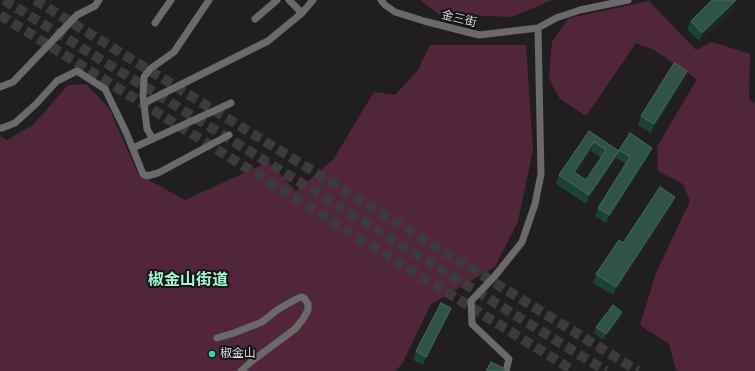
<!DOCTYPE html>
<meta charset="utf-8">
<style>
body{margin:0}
canvas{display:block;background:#201e1f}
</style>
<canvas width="755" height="371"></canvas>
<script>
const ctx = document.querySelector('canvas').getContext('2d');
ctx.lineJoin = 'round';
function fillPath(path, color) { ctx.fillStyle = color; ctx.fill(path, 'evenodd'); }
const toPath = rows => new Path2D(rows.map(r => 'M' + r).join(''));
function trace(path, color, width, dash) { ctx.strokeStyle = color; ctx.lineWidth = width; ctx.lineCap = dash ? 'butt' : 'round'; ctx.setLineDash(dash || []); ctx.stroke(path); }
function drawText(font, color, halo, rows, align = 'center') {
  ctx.font = font + ' "IBM Plex Sans","Noto Sans SC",sans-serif'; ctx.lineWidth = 4; ctx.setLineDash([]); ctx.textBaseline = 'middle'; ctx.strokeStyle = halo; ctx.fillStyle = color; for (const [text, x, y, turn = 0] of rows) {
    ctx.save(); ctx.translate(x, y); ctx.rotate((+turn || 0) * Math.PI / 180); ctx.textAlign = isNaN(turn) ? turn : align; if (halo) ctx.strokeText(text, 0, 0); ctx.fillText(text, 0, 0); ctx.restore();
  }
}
const green = toPath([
 [420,0,552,0,512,17,438,14],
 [649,1,696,50,712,42,750,54,749,98,755,104,755,371,680,371,676,370,669,344,640,325,656,273,690,201,683,184,658,171,657,147,697,79,654,50,636,43,586,116,560,99,549,79,552,42,569,18],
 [430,45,526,45,533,150,518,221,495,267,431,304,403,362,396,371,0,371,0,136,7,140,33,125,68,85,86,84,109,108,138,174,185,200,268,162,296,191,333,160,374,92,395,95,418,70]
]);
const highwayTunnel = toPath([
 [4,0,606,371],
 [35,0,638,371],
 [0,15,574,371]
]);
const minor = toPath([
 [289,0,302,13],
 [381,0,385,5,395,12,424,21,479,35,538,28,556,18,580,10,628,0],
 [255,19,277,0],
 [155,23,171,0],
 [0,87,13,82,77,15,95,6,99,0],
 [144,103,268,41,302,13,313,0],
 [0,128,2,128,15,123,36,104,57,81,77,71,105,89,126,132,143,174,147,176,158,173,229,135],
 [153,139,147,129,143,96,144,77,150,69,174,52,209,0],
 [133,148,231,103],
 [217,338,234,333,262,322,277,310,296,299,302,297,305,299,308,304,308,310,303,319,295,329,252,361,241,371],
 [506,371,509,359,472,324,471,301,494,277,522,242,535,204,541,174,538,28]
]);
const wall = toPath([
 [733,9,699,41,687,29,691,21],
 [687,71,684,80,651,133,638,125,641,116],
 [589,131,619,151,630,133,652,148,649,156,606,223,595,216,598,208,626,164,616,158,586,204,556,184,559,175],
 [591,151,601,158,586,180,576,174],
 [672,205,613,295,593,283,596,274,623,243],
 [451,308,448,316,423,365,413,360,416,351],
 [620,319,603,340,594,333,596,327]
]);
const shadedWall = toPath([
 [736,0,733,9,699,41,702,33],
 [687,71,684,80,651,133,654,124],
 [594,142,591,151,571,181,574,172],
 [652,148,649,156,606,223,609,215],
 [619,151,616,159,586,204,589,195],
 [675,197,672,205,613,295,616,287],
 [451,308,448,316,423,365,426,357],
 [622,312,620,319,603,340,606,334]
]);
const building = toPath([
 [712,0,736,0,702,33,691,21,712,0],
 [674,63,687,71,654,124,641,116,674,63],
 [589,131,619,151,589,195,559,175,589,131],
 [594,142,606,150,586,180,574,172,594,142],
 [630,133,652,148,609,215,598,208,630,157,619,150,630,133],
 [660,187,675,197,616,287,596,274,619,240,623,243,660,187],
 [441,303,451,308,426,357,416,351,441,303],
 [613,305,622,312,606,334,596,327,613,305],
 [491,362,505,369,504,371,486,371,491,362]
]);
const markers = [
 [212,354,4,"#3ed4a2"]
];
const streetNames = [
 ["金三街",459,19,14]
];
const poiNames = [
 ["椒金山",220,354]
];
const districtNames = [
 ["椒金山街道",188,280]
];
fillPath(green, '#51263b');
trace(highwayTunnel, '#3c3a3b', 10, [10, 5]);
trace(minor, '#6b6a6a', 7);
fillPath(wall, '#1b4235');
fillPath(shadedWall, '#142d24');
fillPath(building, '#2f5346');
trace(building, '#4a685e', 1);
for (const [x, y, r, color] of markers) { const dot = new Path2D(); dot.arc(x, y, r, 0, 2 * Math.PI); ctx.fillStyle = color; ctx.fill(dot); trace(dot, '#171415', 1.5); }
drawText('12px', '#dcdadb', '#171415', streetNames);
drawText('12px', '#dcdadb', '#171415', poiNames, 'left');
drawText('bold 16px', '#a0f9d4', '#171415', districtNames);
</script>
